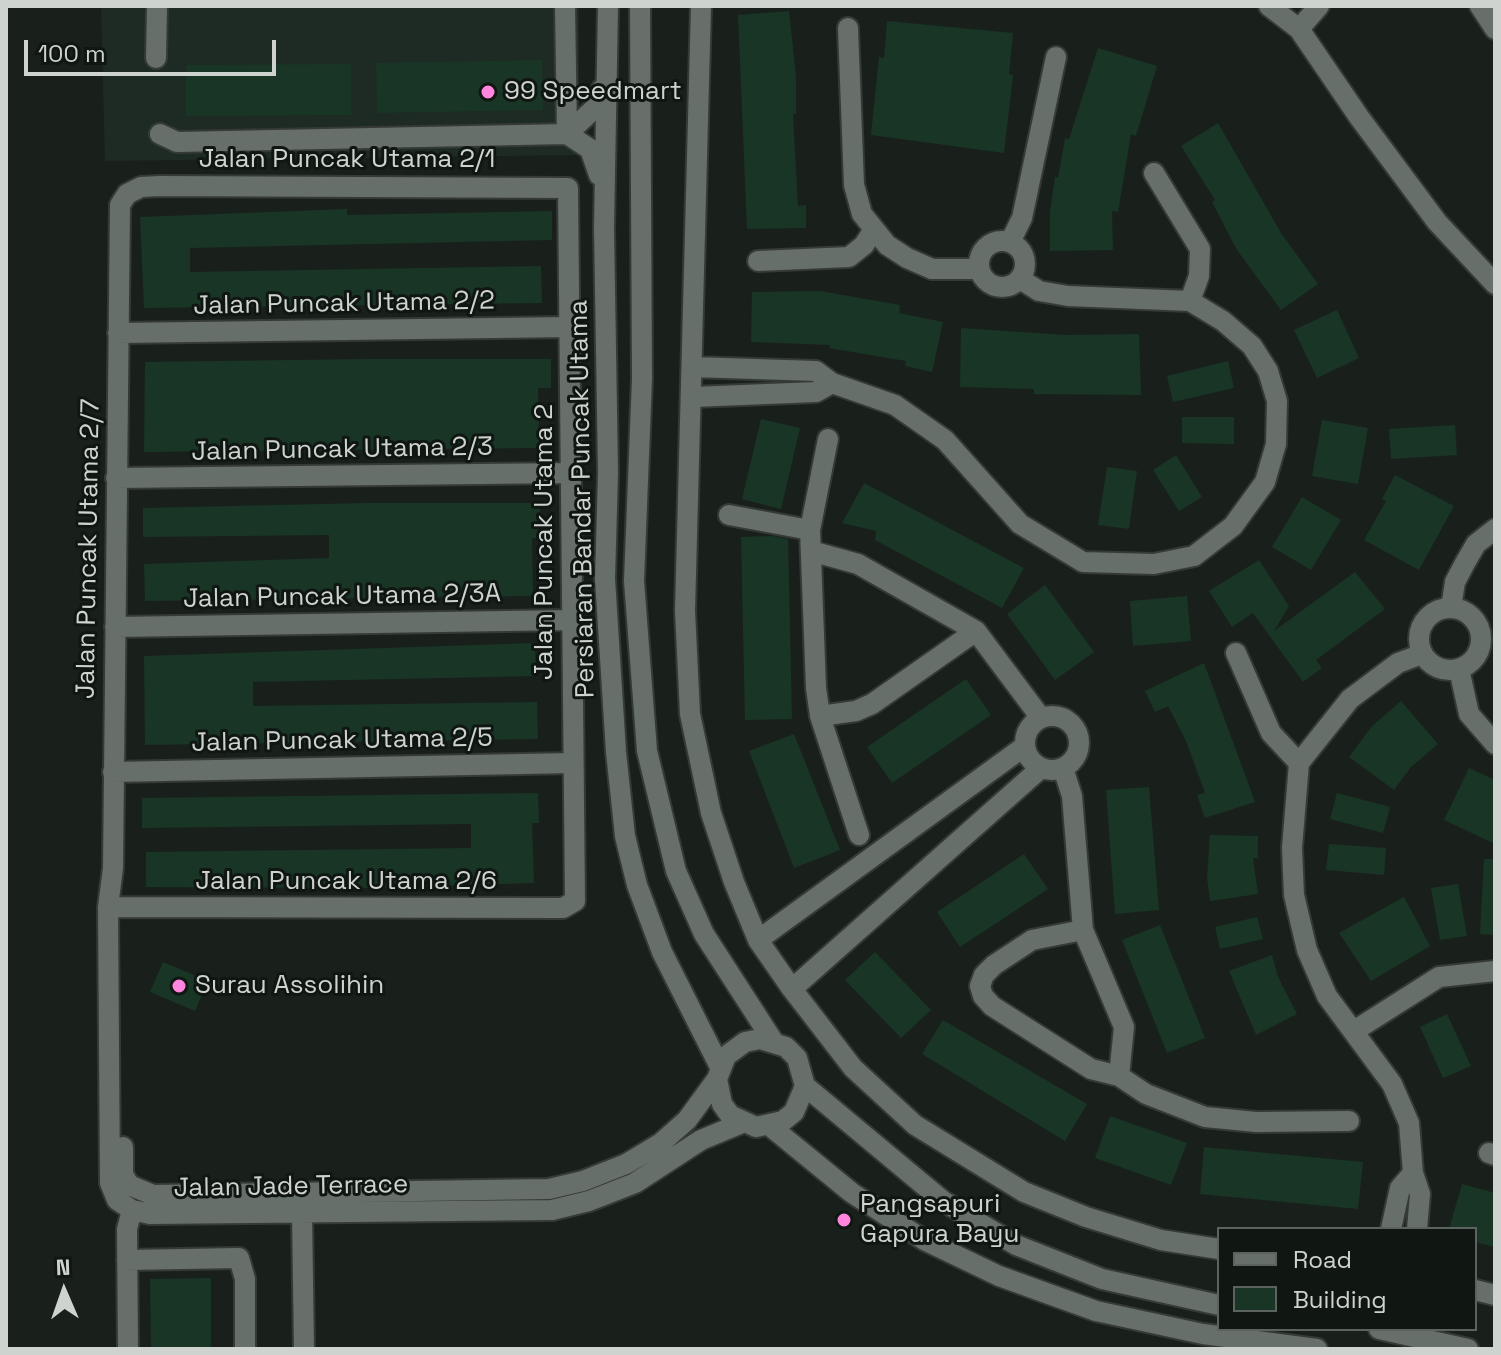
<!DOCTYPE html>
<style>
body{margin:0}
#map{position:relative;width:1501px;height:1355px;overflow:hidden;background:#19201c;font-family:"Space Grotesk",sans-serif}
canvas{display:block}
.frame{position:absolute;inset:0;border:8px solid #ced3d0;pointer-events:none}
.legend{position:absolute;left:1217px;top:1227px;width:260px;height:104px;box-sizing:border-box;background:#101713;border:2px solid #5c625f;margin:0;padding:10px 14px;list-style:none;font-size:24px;color:#ced3d0}
.legend li{display:flex;align-items:center;gap:16px;height:40px}
.legend b{width:40px;border:2px solid #5c625f}
.north{position:absolute;left:24px;top:1251px;width:80px;height:80px;-webkit-text-stroke:6px #101713;paint-order:stroke;rotate:358deg;font-size:22px;font-weight:700;line-height:32px;text-align:center;color:#ced3d0}
.north::after{content:'';display:block;margin:auto;width:28px;height:36px;background:#ced3d0;clip-path:polygon(50% 0,100% 100%,50% 72%,0 100%)}
.scale{position:absolute;left:24px;top:40px;width:252px;height:36px;box-sizing:border-box;border:4px solid #ced3d0;border-top:0;padding-left:10px;font-size:24px;line-height:28px;white-space:nowrap;color:#ced3d0;-webkit-text-stroke:6px #101713;paint-order:stroke}
</style>
<div id="map">
<canvas width="1501" height="1355"></canvas>
<div class="frame"></div>
<ul class="legend">
<li><b style="height:10px;background:#666f6a"></b>Road</li>
<li><b style="height:22px;background:#193526"></b>Building</li>
</ul>
<div class="north">N</div>
<div class="scale">100 m</div>
</div>
<script>
const ctx = document.querySelector('canvas').getContext('2d');
ctx.lineJoin = 'round';
function fillPath(path, color) { ctx.fillStyle = color; ctx.fill(path, 'evenodd'); }
const toPath = rows => new Path2D(rows.map(r => 'M' + r).join(''));
function trace(path, color, width, dash) { ctx.strokeStyle = color; ctx.lineWidth = width; ctx.lineCap = dash ? 'butt' : 'round'; ctx.setLineDash(dash || []); ctx.stroke(path); }
function drawText(font, color, halo, rows, align = 'center') {
  ctx.font = font + ' "Space Grotesk",sans-serif'; ctx.lineWidth = 6; ctx.setLineDash([]); ctx.textBaseline = 'middle'; ctx.strokeStyle = halo; ctx.fillStyle = color; for (const [text, x, y, turn = 0] of rows) {
    ctx.save(); ctx.translate(x, y); ctx.rotate((+turn || 0) * Math.PI / 180); ctx.textAlign = isNaN(turn) ? turn : align; if (halo) ctx.strokeText(text, 0, 0); ctx.fillText(text, 0, 0); ctx.restore();
  }
}
const built = toPath([
 [101,6,579,6,579,155,105,161]
]);
const building = toPath([
 [789,11,796,76,796,114,793,114,798,206,806,205,806,228,747,229,738,15],
 [887,21,1013,33,1009,74,1013,75,1004,153,871,135,879,57,884,58],
 [1098,48,1157,66,1136,136,1131,134,1118,212,1112,211,1113,250,1050,251,1050,212,1055,177,1058,178,1065,138,1069,139],
 [542,60,543,110,377,113,376,63],
 [351,64,351,115,186,116,186,65],
 [1218,123,1281,233,1318,284,1281,310,1237,250,1212,202,1215,200,1181,146],
 [347,209,347,215,552,211,552,240,190,248,190,272,541,266,542,303,144,308,140,217],
 [820,291,900,305,899,313,943,322,932,372,905,366,906,361,829,348,830,345,751,342,752,292],
 [1337,310,1359,358,1317,378,1294,330],
 [961,328,1065,335,1139,334,1141,395,1034,394,1034,389,960,387],
 [365,359,551,359,551,388,538,388,539,448,144,452,145,362],
 [1228,361,1234,388,1173,402,1167,376],
 [1182,417,1234,417,1234,444,1182,443],
 [761,419,800,428,781,509,742,499],
 [1322,420,1368,428,1358,484,1312,476],
 [1455,425,1457,455,1391,459,1389,429],
 [1176,455,1202,497,1179,511,1153,470],
 [1107,467,1137,471,1129,529,1098,525],
 [1395,475,1454,506,1419,570,1364,540,1386,501,1382,499],
 [864,483,1024,568,1002,608,875,540,876,531,842,523],
 [1302,497,1341,520,1311,570,1272,547],
 [367,503,540,503,540,538,532,538,533,596,145,601,144,564,329,558,329,535,143,537,143,508],
 [772,536,788,539,792,719,745,720,741,537],
 [1259,560,1289,606,1274,631,1355,572,1385,609,1316,660,1322,668,1303,682,1253,613,1232,627,1209,591],
 [1045,585,1094,652,1055,680,1007,614],
 [1187,596,1191,641,1133,646,1130,601],
 [535,643,536,676,253,682,253,706,537,702,538,739,145,745,144,656],
 [1204,663,1255,802,1205,818,1197,795,1205,793,1186,741,1168,706,1155,712,1145,691],
 [966,679,991,715,892,783,867,747],
 [1401,701,1438,744,1411,767,1394,790,1349,757,1372,726],
 [794,734,840,850,794,868,749,751],
 [1469,768,1495,780,1495,844,1444,820],
 [1149,787,1159,910,1115,914,1106,790],
 [538,793,539,823,532,823,534,883,372,888,146,887,146,852,471,848,471,824,142,828,142,798],
 [1337,793,1390,807,1383,833,1330,819],
 [1210,835,1258,836,1258,858,1253,858,1258,894,1210,901,1207,878],
 [1329,844,1386,848,1384,875,1326,870],
 [1024,854,1048,889,960,947,937,912],
 [1484,859,1495,859,1495,935,1480,934],
 [1458,884,1467,936,1440,940,1431,888],
 [1404,897,1430,946,1371,981,1339,933],
 [1257,917,1263,939,1220,949,1215,927],
 [1160,925,1205,1038,1167,1053,1122,940],
 [875,952,931,1010,901,1038,845,980],
 [1272,955,1278,977,1297,1014,1256,1035,1229,971],
 [163,962,208,981,195,1011,150,992],
 [1447,1014,1471,1066,1443,1078,1420,1027],
 [943,1020,1087,1104,1065,1141,922,1054],
 [1110,1116,1187,1143,1171,1185,1095,1158],
 [1204,1147,1363,1162,1358,1209,1200,1194],
 [1462,1184,1495,1193,1495,1247,1475,1242,1475,1229,1449,1229],
 [211,1278,211,1349,151,1349,150,1279]
]);
const minor = toPath([
 [565,6,567,134],
 [608,6,604,228,608,473,605,579,616,752,625,836,637,885,662,952,720,1067],
 [640,6,642,379,634,581,647,751,676,871,704,934,773,1041],
 [701,6,685,611,690,714,711,813,734,882,758,940,792,989,853,1068,915,1125,1024,1192,1086,1217,1161,1240,1219,1249],
 [1269,6,1299,29,1359,117,1437,222,1495,284],
 [1480,6,1495,29],
 [848,28,854,185,862,214,887,245,907,258,932,269,979,269],
 [1299,29,1319,6],
 [156,58,157,6],
 [160,134,177,142,567,134],
 [567,134,590,149,599,175],
 [567,134,598,105,602,89],
 [1154,173,1200,249,1199,276,1190,301],
 '979 264a23 23 0 1 1 46 0a23 23 0 1 1-46 0Z',
 [1010,242,1022,218,1056,57],
 [758,261,849,257,864,245,873,231],
 [118,333,570,327],
 [693,367,816,371,832,383,895,405,945,440,1020,524,1083,562,1154,564,1194,556,1233,526,1265,482,1276,444,1277,401,1268,371,1252,346,1223,321,1190,301,1068,296,1039,291,1020,279],
 [693,397,816,392,832,383],
 [828,439,810,530,816,688,820,716,859,835],
 [116,478,570,473],
 [729,515,810,530],
 [811,551,858,564,976,631,1041,718],
 [1451,608,1455,582,1465,563,1476,544,1495,529],
 '1419 639a31 31 0 1 1 62 0a31 31 0 1 1-62 0Z',
 [115,627,571,620],
 [1236,653,1271,733,1299,763],
 [1459,669,1469,714,1495,744],
 [820,716,856,711,872,704,976,631],
 '1025 743a27 27 0 1 1 54 0a27 27 0 1 1-54 0Z',
 [1063,768,1072,796,1083,930,1124,1027,1119,1076],
 [113,772,573,763],
 [108,907,563,908,575,901,568,188,160,186,141,187,127,194,120,205,113,868,108,907,110,1183,117,1200,132,1210,150,1214,552,1210,589,1201,635,1183,701,1140,742,1123],
 [1083,930,1032,940,994,965,984,975,980,986,983,996,992,1006,1091,1069,1119,1076,1146,1094,1205,1117,1256,1122,1349,1121],
 [758,940,1025,746],
 [792,989,1041,768],
 [1354,1031,1439,977,1495,971],
 [805,1086,943,1201,1016,1245,1102,1279,1219,1305],
 [770,1126,852,1193,924,1240,999,1276,1096,1311,1203,1334,1317,1349],
 [123,1147,123,1174,129,1185,153,1195,549,1189,583,1181,626,1164,661,1143,687,1120,717,1079,726,1056,745,1042,760,1039,786,1047,797,1058,805,1086,794,1112,783,1121,756,1127,730,1115,722,1104,717,1079],
 [1489,1153,1495,1155],
 [297,1204,302,1213,304,1349],
 [1391,1229,1400,1188,1413,1173],
 [1417,1229,1420,1194,1413,1173,1409,1123,1392,1084,1327,996,1307,950,1294,895,1292,848,1299,763,1350,699,1398,663,1422,654],
 [127,1260,239,1258,245,1279,245,1349],
 [1475,1290,1495,1295],
 [1379,1329,1468,1349],
 [128,1349,127,1229,132,1210]
]);
const markers = [
 [488,92,8,"#ff85de"],
 [179,986,8,"#ff85de"],
 [844,1220,8,"#ff85de"]
];
const poiNames = [
 ["99 Speedmart",504,92],
 ["Surau Assolihin",195,986],
 ["Pangsapuri",860,1205],
 ["Gapura Bayu",860,1235]
];
const streetNames = [
 ["Jalan Puncak Utama 2/1",347,160],
 ["Jalan Puncak Utama 2/2",344,304,-1],
 ["Jalan Puncak Utama 2/3",342,450,-1],
 ["Persiaran Bandar Puncak Utama",583,499,-91],
 ["Jalan Puncak Utama 2",545,542,-90],
 ["Jalan Puncak Utama 2/7",89,549,-89],
 ["Jalan Puncak Utama 2/3A",342,597,-1],
 ["Jalan Puncak Utama 2/5",342,741,-1],
 ["Jalan Puncak Utama 2/6",346,882],
 ["Jalan Jade Terrace",291,1187,-1]
];
fillPath(built, '#1e2b24');
fillPath(building, '#193526');
trace(minor, '#353a37', 24);
trace(minor, '#666f6a', 20);
for (const [x, y, r, color] of markers) { const dot = new Path2D(); dot.arc(x, y, r, 0, 2 * Math.PI); ctx.fillStyle = color; ctx.fill(dot); trace(dot, '#101713', 3); }
drawText('26px', '#ced3d0', '#101713', poiNames, 'left');
drawText('26px', '#ced3d0', '#101713', streetNames);
</script>
